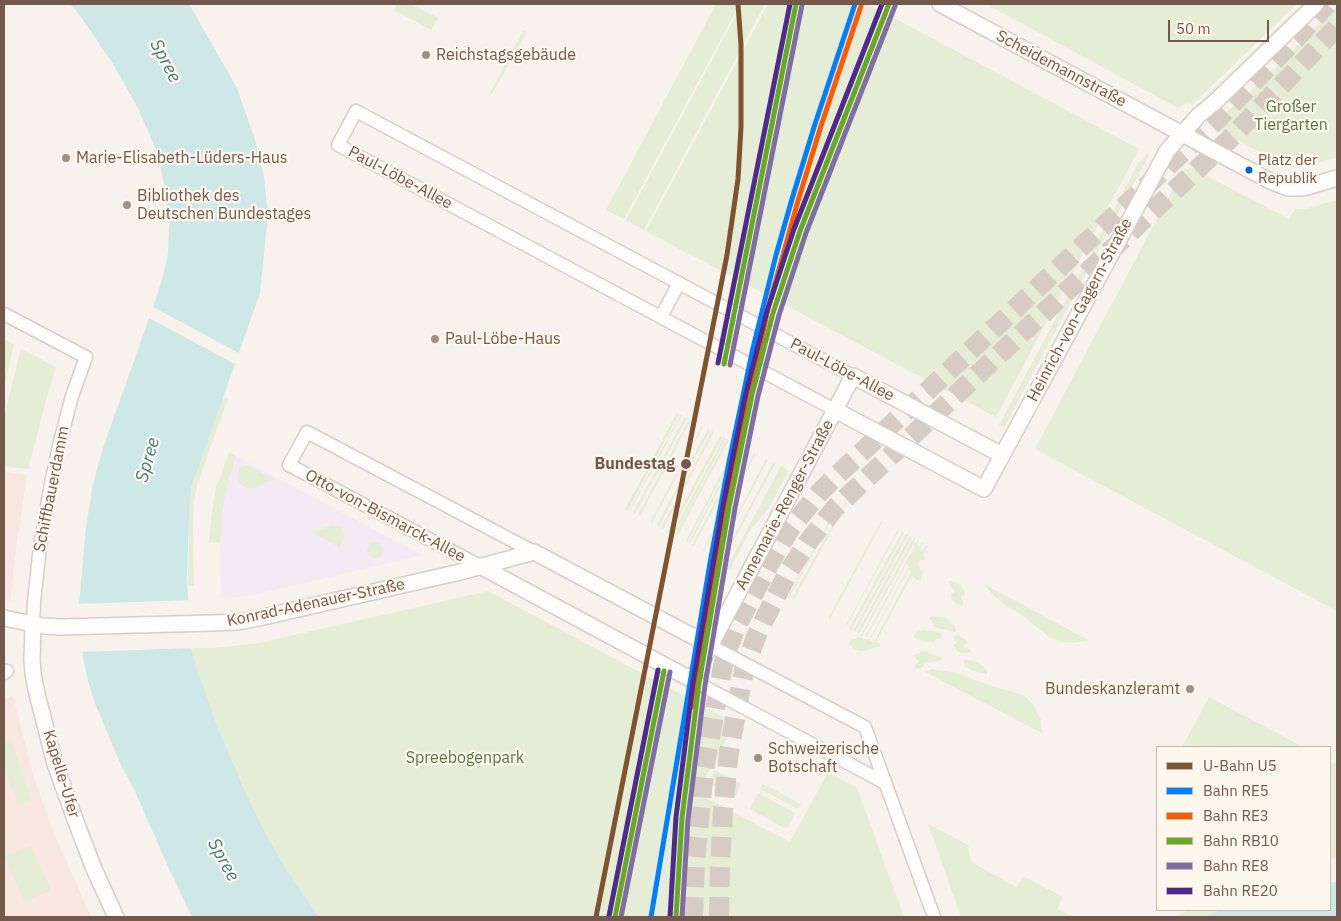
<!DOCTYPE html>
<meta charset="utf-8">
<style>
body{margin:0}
#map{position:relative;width:1341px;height:921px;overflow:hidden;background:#f7f2ec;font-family:"IBM Plex Sans",sans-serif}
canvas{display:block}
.frame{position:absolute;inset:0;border:5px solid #75584c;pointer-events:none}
.legend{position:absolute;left:1156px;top:746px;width:175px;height:165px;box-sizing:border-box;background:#fef7ee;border:1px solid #c7b7ad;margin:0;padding:6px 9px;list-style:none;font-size:15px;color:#75584c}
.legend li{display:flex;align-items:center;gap:10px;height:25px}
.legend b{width:25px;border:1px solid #c7b7ad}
.scale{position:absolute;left:1168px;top:20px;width:101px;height:22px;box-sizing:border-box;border:2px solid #75584c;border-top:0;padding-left:6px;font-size:15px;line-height:18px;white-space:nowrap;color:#75584c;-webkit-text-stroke:4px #fef7ee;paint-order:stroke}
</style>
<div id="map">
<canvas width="1341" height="921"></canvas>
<div class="frame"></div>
<ul class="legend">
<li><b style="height:6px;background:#7e5330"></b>U-Bahn U5</li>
<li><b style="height:6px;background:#0080ff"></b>Bahn RE5</li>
<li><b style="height:6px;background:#ff5900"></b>Bahn RE3</li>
<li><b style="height:6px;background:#6a2"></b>Bahn RB10</li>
<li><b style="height:6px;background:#816da6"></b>Bahn RE8</li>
<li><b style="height:6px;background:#4e2a8e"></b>Bahn RE20</li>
</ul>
<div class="scale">50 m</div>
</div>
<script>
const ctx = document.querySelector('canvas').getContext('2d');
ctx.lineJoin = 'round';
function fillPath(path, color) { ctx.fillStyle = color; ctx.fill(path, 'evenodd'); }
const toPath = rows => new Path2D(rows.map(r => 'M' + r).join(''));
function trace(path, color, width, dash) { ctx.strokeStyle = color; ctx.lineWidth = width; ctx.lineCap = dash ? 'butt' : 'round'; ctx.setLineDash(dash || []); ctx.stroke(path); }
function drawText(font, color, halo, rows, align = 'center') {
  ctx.font = font + ' "IBM Plex Sans",sans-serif'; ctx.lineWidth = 4.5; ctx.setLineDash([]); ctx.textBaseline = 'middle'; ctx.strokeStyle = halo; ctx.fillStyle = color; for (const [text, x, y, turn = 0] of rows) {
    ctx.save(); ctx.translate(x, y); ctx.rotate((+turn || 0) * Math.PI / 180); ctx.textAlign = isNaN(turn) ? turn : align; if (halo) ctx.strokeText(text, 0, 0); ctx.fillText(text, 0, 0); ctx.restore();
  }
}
const commercial = toPath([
 [4,472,27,475,17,541,10,601,4,599],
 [13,696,31,767,52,829,91,917,4,917,4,700]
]);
const education = toPath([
 [236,456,422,555,249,596,221,598,220,539,222,515,226,491]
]);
const green = toPath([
 [397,4,411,4,438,18,431,30,394,10],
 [716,4,740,4,624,219,606,210],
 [742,4,765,4,644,230,626,220],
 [768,4,868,4,1139,149,996,417,646,231],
 [986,4,1297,4,1192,105,1188,103,1178,108],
 [1302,4,1307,4,1197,108,1195,107],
 [1337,6,1337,157,1304,167,1296,168,1288,167,1222,132,1222,116,1270,73],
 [523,31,527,32,492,94,490,93],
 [1147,154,1149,155,1004,428,999,425,1140,160,1142,161],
 [1190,167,1289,219,1295,209,1305,209,1337,200,1337,611,1035,449,1184,168,1188,170],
 [4,339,14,345,4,389],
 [21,349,56,367,44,407,28,469,4,466,4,418],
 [223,398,228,398,197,486,194,500,193,533,194,586,188,586,189,515,191,488],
 [677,413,679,414,628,510,625,509],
 [680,415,682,415,630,511,629,511],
 [685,417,687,418,635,514,633,513],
 [689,419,691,420,640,516,638,515],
 [702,426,703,427,652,523,650,522],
 [708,429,710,430,659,526,657,525],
 [712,431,714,432,663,529,661,528],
 [720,436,723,437,670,533,668,532],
 [724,437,726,439,674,535,672,534],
 [727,439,729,440,677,536,675,535],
 [737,444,739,445,687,542,686,541],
 [740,446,742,447,690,543,689,542],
 [744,448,746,449,694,545,692,545],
 [229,452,236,456,226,491,222,515,220,543,209,542,212,511,216,488],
 [754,453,756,454,704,551,703,550],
 [766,459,768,460,716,557,715,556],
 [773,463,775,464,723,561,721,560],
 [247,465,274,479,255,488,250,489,243,486,239,482,238,474,240,467],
 [781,466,789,471,768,509,749,532,731,569,727,567],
 [841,499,842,500,789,598,788,597],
 [845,502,847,502,794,600,792,599],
 [881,521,883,521,830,619,828,618],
 [333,525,341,527,344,534,343,540,339,547,312,532],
 [898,529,899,530,846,627,845,627],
 [902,532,904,533,851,630,849,629],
 [906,534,908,535,855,632,853,631],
 [910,536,912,537,859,634,857,633],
 [914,538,915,539,914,542,916,543,918,540,919,541,917,544,919,547,922,542,923,543,920,548,922,552,926,545,928,546,923,555,925,559,923,560,920,560,918,564,921,570,923,571,921,578,921,580,920,581,917,580,912,575,876,642,880,643,880,646,865,651,859,651,852,648,849,644,851,640,855,639,860,637,874,642,911,572,909,569,870,640,869,640,909,567,907,563,866,638,865,637,914,548,913,544,862,636,861,635],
 '367 550a8 8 0 1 1 16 0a8 8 0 1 1-16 0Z',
 [950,580,960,585,965,592,965,595,961,596,964,603,962,606,957,604,952,600,951,594,955,592,948,582],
 [984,584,1088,640,1087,641,1071,643,1059,641,1049,637,1026,618,1005,605,995,597],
 [488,591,735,723,697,793,790,842,828,772,857,788,904,917,319,917,288,872,267,836,250,802,218,728,196,667,191,648,214,648,259,643],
 [932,616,942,617,949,620,955,626,956,631,954,632,935,627,933,626,932,620,930,619,930,617],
 [923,630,935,631,942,634,941,638,937,639,933,643,922,641,913,637,917,632],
 [954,635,960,636,966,640,967,644,964,646,970,650,971,653,961,653,957,651,954,645,957,642,954,640],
 [925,651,937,656,941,658,942,660,924,664,924,666,921,668,918,669,915,667,915,665,919,662,914,655],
 [963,659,977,662,983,666,987,671,987,675,984,673,973,671,965,667],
 [932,669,956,673,989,685,1023,695,1032,703,1041,720,1042,733,925,672],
 [1209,697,1303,747,1182,747],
 [11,738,31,800,19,806,4,770,4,741],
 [1330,761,1337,765,1337,858,1330,859],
 [715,770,741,784,735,797,708,783],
 [763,784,801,804,798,809,760,789],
 [758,793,795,813,788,827,784,828,750,809],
 [928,824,968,845,971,860,976,865,1017,887,1023,876,1063,897,1057,909,1073,917,961,917],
 [31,845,51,890,25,902,4,856],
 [1189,910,1222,910,1202,917,1173,917]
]);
const water = toPath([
 [70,4,189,4,237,88,256,143,264,177,268,214,260,293,191,488,189,515,187,580,191,648,196,667,218,728,250,802,267,836,288,872,319,917,192,917,170,871,133,787,121,765,96,706,87,677,82,651,79,604,86,527,93,484,104,445,157,296,164,272,168,254,169,223,167,202,160,163,156,150,138,108,112,62,81,17],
 [1337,882,1337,917,1202,917,1222,910,1330,910,1330,883]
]);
const pier = toPath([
 [151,306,241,354,237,365,147,317],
 [190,600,194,648,79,652,77,604]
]);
const trunkTunnel = toPath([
 [693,917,695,862,704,770,723,666,728,648,736,627,772,559,790,529,819,493,833,479,1216,121,1302,32,1327,4],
 [719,917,720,868,723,810,729,752,744,670,756,637,770,608,789,571,808,542,835,508,1235,134,1337,27]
]);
const minor = toPath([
 [4,314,86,357,72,396,59,446,50,489,40,546,34,602,33,624],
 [661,317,679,283],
 [835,410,338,145,356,111,853,376],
 [480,566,289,465,307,432,534,552],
 [711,646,865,727,934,917],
 [4,673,7,671],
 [692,680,885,783]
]);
const tertiary = toPath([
 [940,4,1270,181,1288,188,1303,188,1337,178],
 [835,410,984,489,1167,151,1199,115,1214,103,1316,4],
 [480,566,692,680,853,376,1002,455],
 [4,618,43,626,60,627,212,623,237,622,259,618,460,572,534,552,711,646],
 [33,624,32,660,33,674,37,694,55,764,76,822,94,869,116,917]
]);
const rail1 = toPath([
 [651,917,710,563,729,462,753,348,776,255,792,199,815,124,855,4]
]);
const rail2 = toPath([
 [692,707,716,564,735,463,768,309,798,201,821,126,861,6]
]);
const rail3 = toPath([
 [724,364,796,4],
 [615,917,664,671],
 [676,917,682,818,699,684,729,507,752,395,773,313,800,231,889,4]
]);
const rail4 = toPath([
 [730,365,802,5],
 [621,917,670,672],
 [682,917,688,819,705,685,735,508,758,396,779,315,806,233,895,6]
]);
const rail5 = toPath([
 [718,363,790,4],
 [609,916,658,670],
 [670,917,676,817,693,683,723,506,746,393,767,311,794,229,882,4]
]);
const metro1 = toPath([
 [596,917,727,255,738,179,741,127,741,45,738,4]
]);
const markers = [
 [426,55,5,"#a28e84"],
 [66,158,5,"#a28e84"],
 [1249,170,4.5,"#0065bd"],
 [127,205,5,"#a28e84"],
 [435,339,5,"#a28e84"],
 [686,464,6,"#75584c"],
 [1190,689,5,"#a28e84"],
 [758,758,5,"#a28e84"]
];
const busNames = [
 ["Platz der",1258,161],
 ["Republik",1258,179]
];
const poiNames = [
 ["Reichstagsgebäude",436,55],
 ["Marie-Elisabeth-Lüders-Haus",76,158],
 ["Bibliothek des",137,196],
 ["Deutschen Bundestages",137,214],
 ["Paul-Löbe-Haus",445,339],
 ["Bundeskanzleramt",1180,689,"right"],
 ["Schweizerische",768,749],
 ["Botschaft",768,767]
];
const streetNames = [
 ["Scheidemannstraße",1061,69,28],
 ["Paul-Löbe-Allee",400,178,28],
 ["Heinrich-von-Gagern-Straße",1080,310,-62],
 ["Paul-Löbe-Allee",842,370,28],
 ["Schiffbauerdamm",52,489,-79],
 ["Annemarie-Renger-Straße",785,505,-62],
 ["Otto-von-Bismarck-Allee",385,516,28],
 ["Konrad-Adenauer-Straße",316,603,-12],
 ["Kapelle-Ufer",61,774,73]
];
const parkNames = [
 ["Großer",1291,107],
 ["Tiergarten",1291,125],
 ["Spreebogenpark",465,758]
];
const stopNames = [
 ["Bundestag",675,464]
];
const waterNames = [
 ["Spree",165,61,62],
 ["Spree",148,460,-74],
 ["Spree",223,860,61]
];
fillPath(commercial, '#f7e7e0');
fillPath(education, '#f3eaf3');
fillPath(green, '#e5edd7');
fillPath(water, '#cee7e7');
fillPath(pier, '#f7f2ec');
trace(trunkTunnel, '#d6ccc4', 20, [20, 10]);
trace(minor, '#d6cec8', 15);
trace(tertiary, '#d6cec8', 18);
trace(minor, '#fefdfc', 12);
trace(tertiary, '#fefdfc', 15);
trace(rail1, '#0080ff', 5);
trace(rail2, '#ff5900', 5);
trace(rail3, '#6a2', 5);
trace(rail4, '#816da6', 5);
trace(rail5, '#4e2a8e', 5);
trace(metro1, '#7e5330', 5);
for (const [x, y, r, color] of markers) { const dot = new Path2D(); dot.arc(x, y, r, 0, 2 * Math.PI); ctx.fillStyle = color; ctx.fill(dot); trace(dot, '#fef7ee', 2); }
drawText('15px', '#75584c', '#fef7ee', busNames, 'left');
drawText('16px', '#75584c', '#fef7ee', poiNames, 'left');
drawText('16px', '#75584c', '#fef7ee', streetNames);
drawText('16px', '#587a44', '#fef7ee', parkNames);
drawText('bold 16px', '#75584c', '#fef7ee', stopNames, 'right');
drawText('italic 18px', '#437b81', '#fef7ee', waterNames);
</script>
